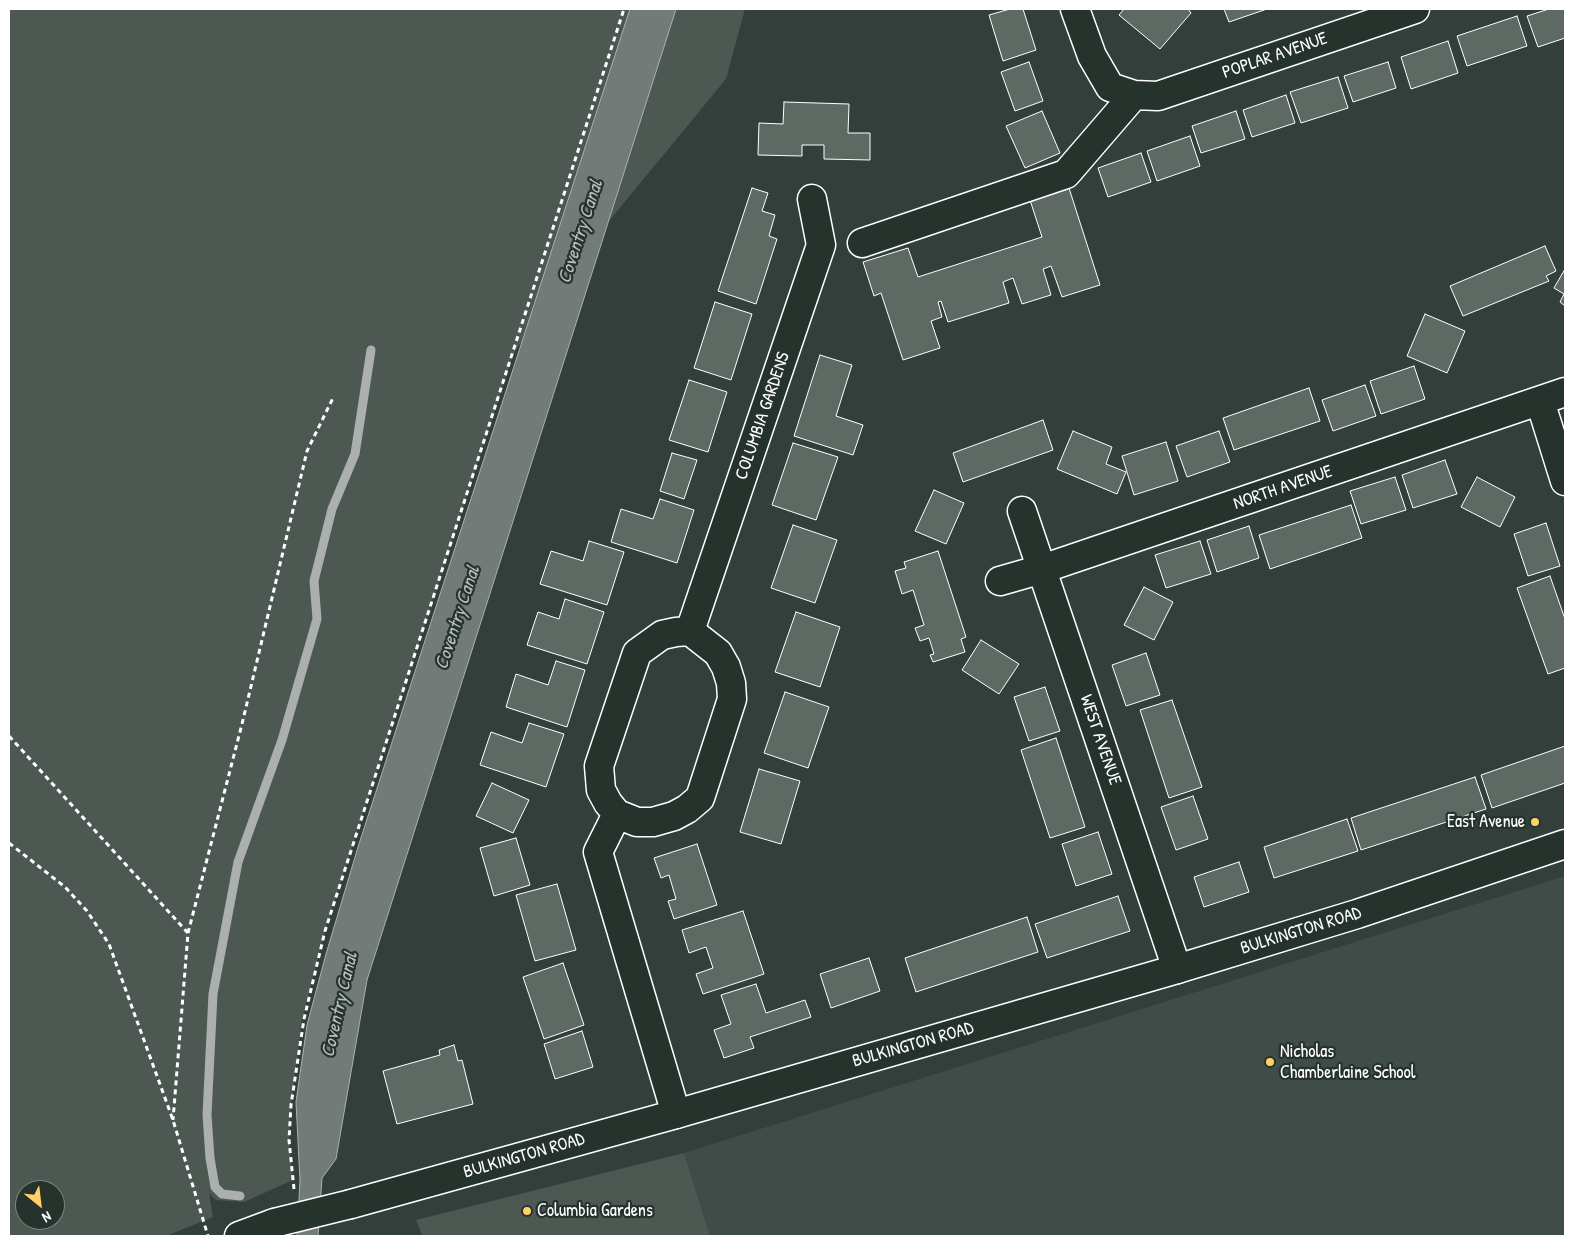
<!DOCTYPE html>
<style>
body{margin:0}
#map{position:relative;width:1574px;height:1245px;overflow:hidden;background:#333f3a;font-family:"Patrick Hand",sans-serif}
canvas{display:block}
.frame{position:absolute;inset:0;border:10px solid #fff;pointer-events:none}
.north{position:absolute;left:15px;top:1180px;width:50px;height:50px;box-sizing:border-box;background:#26332d;border:1px solid #7d8581;border-radius:50%;rotate:151deg;font-size:14px;font-weight:700;line-height:20px;text-align:center;color:#fff}
.north::after{content:'';display:block;margin:auto;width:18px;height:22px;background:#ffd166;clip-path:polygon(50% 0,100% 100%,50% 72%,0 100%)}
</style>
<div id="map">
<canvas width="1574" height="1245"></canvas>
<div class="frame"></div>
<div class="north">N</div>
</div>
<script>
const ctx = document.querySelector('canvas').getContext('2d');
ctx.lineJoin = 'round';
function fillPath(path, color) { ctx.fillStyle = color; ctx.fill(path, 'evenodd'); }
const toPath = rows => new Path2D(rows.map(r => 'M' + r).join(''));
function trace(path, color, width, dash) { ctx.strokeStyle = color; ctx.lineWidth = width; ctx.lineCap = dash ? 'butt' : 'round'; ctx.setLineDash(dash || []); ctx.stroke(path); }
function drawText(font, color, halo, rows, align = 'center') {
  ctx.font = font + ' "Patrick Hand",sans-serif'; ctx.lineWidth = 4.5; ctx.setLineDash([]); ctx.textBaseline = 'middle'; ctx.strokeStyle = halo; ctx.fillStyle = color; for (const [text, x, y, turn = 0] of rows) {
    ctx.save(); ctx.translate(x, y); ctx.rotate((+turn || 0) * Math.PI / 180); ctx.textAlign = isNaN(turn) ? turn : align; if (halo) ctx.strokeText(text, 0, 0); ctx.fillText(text, 0, 0); ctx.restore();
  }
}
const built = toPath([
 [1565,876,1565,1236,710,1236,684,1153]
]);
const green = toPath([
 [9,9,745,9,726,79,567,272,513,355,325,931,302,1019,291,1105,289,1140,293,1180,244,1202,216,1200,209,1193,213,1217,166,1236,9,1236],
 [25,1190,55,1190,55,1220,25,1220],
 [684,1153,710,1236,419,1236,422,1235,416,1220]
]);
const water = toPath([
 [630,9,676,9,367,980,336,1159,322,1178,318,1236,297,1236,300,1181,296,1102,307,1025,326,954,358,847,630,9]
]);
const stream = toPath([
 [240,1196,222,1194,215,1187,210,1158,207,1115,213,994,238,862,282,740,317,619,314,581,332,509,355,454,371,350]
]);
const building = toPath([
 [1010,9,1023,9,1036,50,1003,61,989,15,1010,9],
 [1124,9,1188,9,1191,13,1160,49,1119,15,1124,9],
 [1224,9,1267,9,1229,22,1224,9],
 [1549,9,1565,9,1565,38,1538,47,1527,16,1549,9],
 [1517,16,1527,46,1467,66,1457,36,1517,16],
 [1448,41,1458,73,1411,89,1401,57,1448,41],
 [1029,62,1043,101,1015,111,1001,72,1029,62],
 [1388,62,1396,88,1353,102,1344,76,1388,62],
 [1338,77,1348,108,1301,123,1290,92,1338,77],
 [1286,95,1295,123,1252,137,1243,110,1286,95],
 [784,102,849,104,848,133,870,133,870,160,824,159,824,145,802,145,802,156,758,155,759,123,783,124,784,102],
 [1042,111,1060,153,1025,168,1006,126,1042,111],
 [1236,111,1245,139,1201,153,1192,126,1236,111],
 [1190,136,1200,166,1157,181,1147,151,1190,136],
 [1141,153,1151,182,1108,197,1098,168,1141,153],
 [752,188,768,193,762,211,775,215,769,236,777,239,756,304,718,291,752,188],
 [1069,188,1100,285,1062,297,1051,266,1043,269,1051,295,1022,304,1013,278,1003,282,1009,303,948,322,941,301,938,302,942,317,931,321,940,348,903,360,881,293,874,296,863,262,908,248,918,277,1042,237,1030,200,1069,188],
 [1545,246,1556,271,1546,276,1549,281,1463,316,1450,286,1545,246],
 [1565,269,1565,306,1560,302,1564,294,1554,288,1565,269],
 [715,302,752,314,731,380,694,368,715,302],
 [1425,314,1465,331,1447,373,1407,356,1425,314],
 [820,355,852,365,836,416,863,425,853,455,794,436,820,355],
 [1414,366,1425,399,1381,414,1370,381,1414,366],
 [689,380,727,392,708,452,669,440,689,380],
 [1365,385,1376,416,1333,431,1322,400,1365,385],
 [1309,388,1320,421,1234,450,1223,418,1309,388],
 [1043,420,1053,450,963,482,953,453,1043,420],
 [1073,431,1112,447,1106,464,1126,472,1117,494,1057,469,1073,431],
 [1219,431,1230,462,1187,477,1176,446,1219,431],
 [1166,442,1178,481,1134,495,1122,456,1166,442],
 [793,443,838,457,816,520,772,505,793,443],
 [672,453,697,460,684,499,660,491,672,453],
 [1445,460,1457,494,1413,508,1402,475,1445,460],
 [1395,477,1406,510,1361,524,1350,491,1395,477],
 [1477,477,1515,497,1500,527,1461,507,1477,477],
 [934,490,964,503,946,544,915,531,934,490],
 [660,499,694,510,677,563,611,542,621,509,653,519,660,499],
 [1351,505,1362,538,1270,569,1259,535,1351,505],
 [1546,523,1560,566,1528,576,1514,534,1546,523],
 [793,525,837,540,815,603,771,588,793,525],
 [1249,526,1259,558,1217,572,1207,540,1249,526],
 [589,541,624,552,607,605,540,584,551,551,583,561,589,541],
 [1200,541,1211,574,1166,588,1155,555,1200,541],
 [938,551,966,637,961,639,965,652,933,662,930,655,934,654,929,638,920,641,915,628,924,625,913,590,902,594,895,571,906,568,904,562,938,551],
 [1550,576,1565,619,1565,668,1548,674,1517,588,1550,576],
 [1144,587,1173,602,1154,640,1124,625,1144,587],
 [565,599,604,612,587,664,527,645,538,612,559,619,565,599],
 [796,612,840,627,820,687,775,672,796,612],
 [981,640,1019,664,999,694,962,670,981,640],
 [1146,653,1160,695,1126,706,1112,665,1146,653],
 [556,661,585,670,567,727,506,707,516,674,548,685,556,661],
 [1045,687,1060,731,1029,741,1014,697,1045,687],
 [785,692,829,707,808,768,764,753,785,692],
 [1172,700,1202,787,1169,798,1140,710,1172,700],
 [529,723,564,734,546,787,480,765,491,732,522,743,529,723],
 [1056,738,1085,827,1050,838,1021,750,1056,738],
 [1565,746,1565,783,1492,808,1481,775,1565,746],
 [759,769,800,781,781,844,740,832,759,769],
 [1475,777,1486,809,1361,850,1351,818,1475,777],
 [492,783,529,800,513,833,476,816,492,783],
 [1193,796,1208,839,1176,850,1161,807,1193,796],
 [1347,819,1358,851,1274,878,1264,847,1347,819],
 [1098,832,1112,874,1076,886,1062,844,1098,832],
 [516,838,530,885,494,896,480,848,516,838],
 [697,844,717,905,674,919,668,901,676,899,669,875,661,878,654,858,697,844],
 [1239,862,1249,892,1204,907,1194,877,1239,862],
 [557,884,576,950,535,961,516,895,557,884],
 [1118,896,1130,931,1047,958,1035,924,1118,896],
 [743,911,764,974,703,994,696,974,713,968,706,947,689,953,682,930,743,911],
 [1027,917,1038,952,916,992,905,958,1027,917],
 [869,958,880,991,831,1008,820,974,869,958],
 [563,963,584,1025,544,1039,523,977,563,963],
 [756,984,766,1013,805,1000,811,1017,750,1037,754,1048,724,1058,714,1030,731,1024,721,995,756,984],
 [582,1031,593,1067,555,1079,544,1044,582,1031],
 [454,1045,458,1061,462,1060,473,1104,397,1124,383,1071,440,1055,439,1050,454,1045]
]);
const path = toPath([
 [9,736,188,933,173,1120],
 [9,843,65,887,87,911,109,944,173,1120,208,1236],
 [188,933,242,724,307,451,333,398],
 [294,1189,289,1140,291,1105,304,1019,325,931,624,9]
]);
const street = toPath([
 [1075,9,1092,56,1110,87,1134,95,1158,96,1415,9],
 [862,243,1066,174,1134,95],
 [1540,401,1565,481],
 [1022,511,1177,969],
 [1000,581,1042,569,1565,392],
 [617,814,637,822,653,822,674,816,687,809,700,798,732,699,731,683,726,667,718,653,690,631],
 [676,1114,598,852,617,814,608,803,601,790,599,766,637,653,662,635,676,632,690,631,821,245,812,199]
]);
const secondary = toPath([
 [351,1204,676,1114,1177,969,1357,914,1565,844],
 [239,1236,274,1223]
]);
const secondaryBridge = toPath([
 [274,1223,351,1204]
]);
const markers = [
 [1535,822,5,"#ffd166"],
 [1270,1062,5,"#ffd166"],
 [527,1211,5,"#ffd166"]
];
const streetNames = [
 ["POPLAR AVENUE",1275,56,-19],
 ["COLUMBIA GARDENS",763,416,-71],
 ["NORTH AVENUE",1283,488,-19],
 ["WEST AVENUE",1100,740,71],
 ["BULKINGTON ROAD",1301,931,-17],
 ["BULKINGTON ROAD",913,1045,-16],
 ["BULKINGTON ROAD",524,1156,-16]
];
const poiNames = [
 ["East Avenue",1525,822,"right"],
 ["Nicholas",1280,1052],
 ["Chamberlaine School",1280,1073],
 ["Columbia Gardens",537,1211]
];
const waterNames = [
 ["Coventry Canal",581,232,-72],
 ["Coventry Canal",458,618,-72],
 ["Coventry Canal",340,1005,-77]
];
fillPath(built, '#404c47');
fillPath(green, '#4d5853');
fillPath(water, '#737b78');
trace(water, '#abb0ae', 1);
trace(stream, '#abb0ae', 9);
fillPath(building, '#5f6964');
trace(building, '#fff', 1);
trace(street, '#fff', 31);
trace(secondary, '#fff', 31);
trace(path, '#fff', 3, [5, 4]);
trace(street, '#26332d', 28);
trace(secondary, '#26332d', 28);
trace(secondaryBridge, '#fff', 31, []);
trace(secondaryBridge, '#26332d', 28);
for (const [x, y, r, color] of markers) { const dot = new Path2D(); dot.arc(x, y, r, 0, 2 * Math.PI); ctx.fillStyle = color; ctx.fill(dot); trace(dot, '#26332d', 2); }
drawText('18px', '#fff', '#26332d', streetNames);
drawText('18px', '#fff', '#26332d', poiNames, 'left');
drawText('italic 19px', '#b9bdbc', '#26332d', waterNames);
</script>
